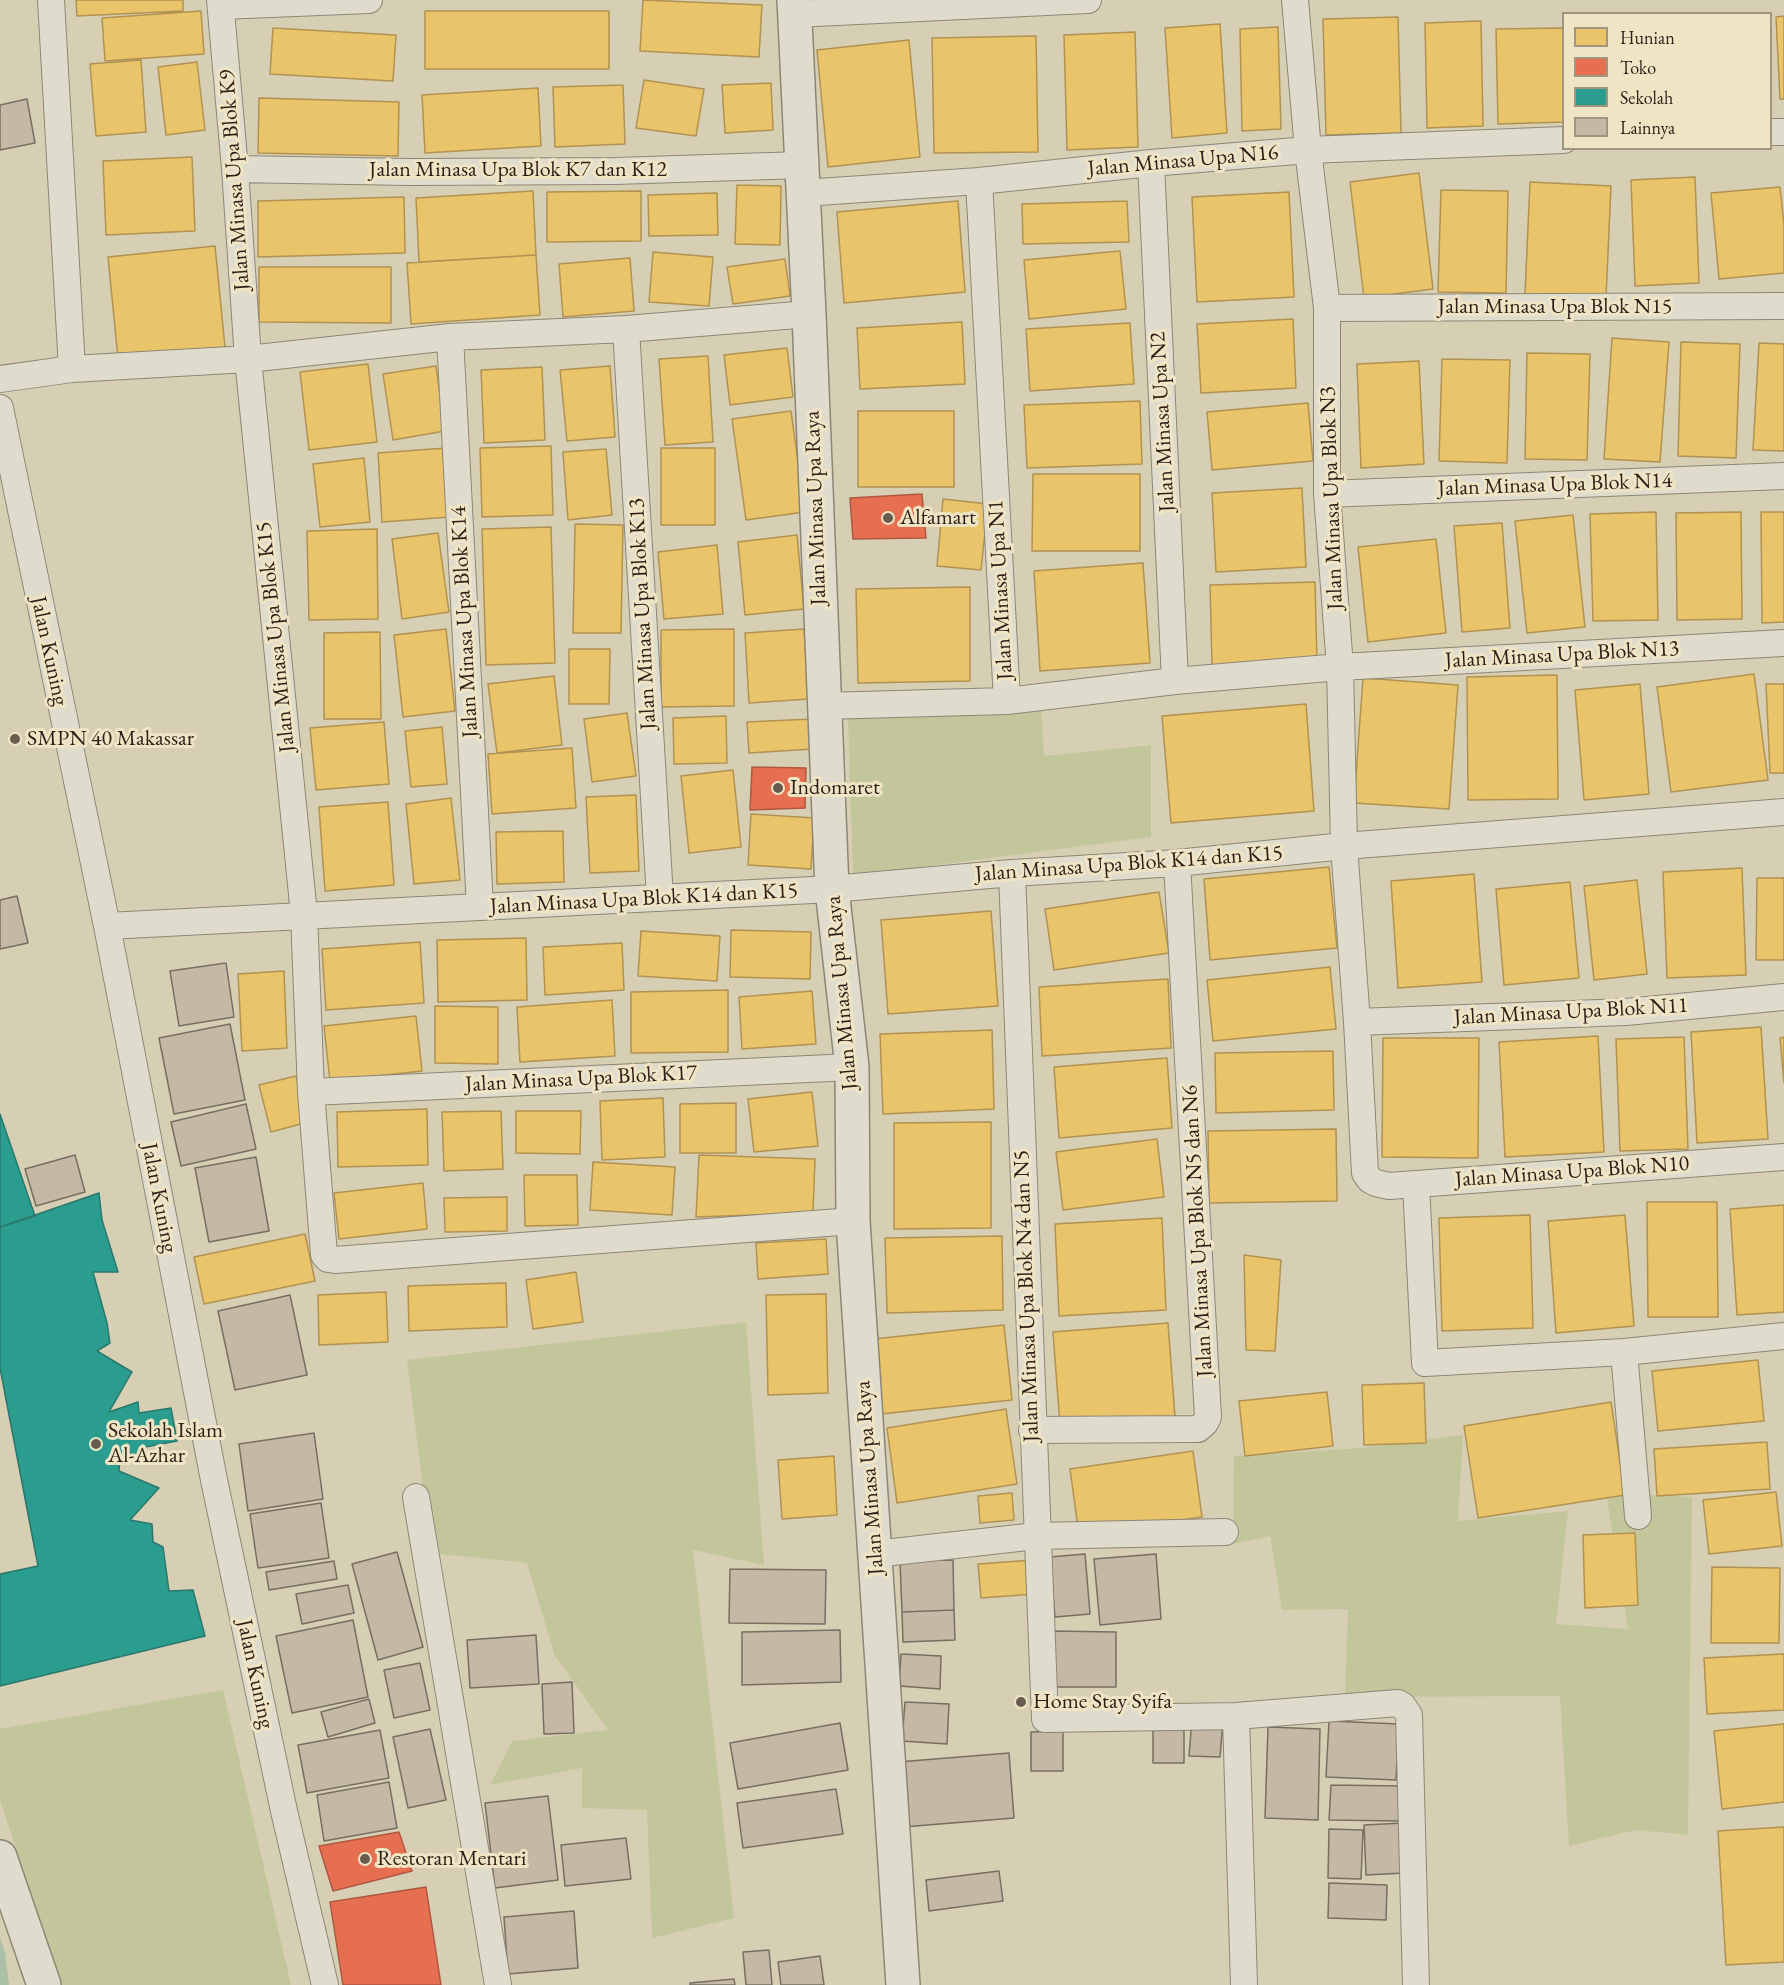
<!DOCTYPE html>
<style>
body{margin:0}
#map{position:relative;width:1784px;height:1985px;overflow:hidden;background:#d7cfb3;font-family:"EB Garamond",serif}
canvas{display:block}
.legend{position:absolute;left:1562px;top:12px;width:210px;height:138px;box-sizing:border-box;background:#efe5c4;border:2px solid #a1957f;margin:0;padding:8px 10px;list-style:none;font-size:18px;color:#2d1e18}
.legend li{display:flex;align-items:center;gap:12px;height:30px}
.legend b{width:30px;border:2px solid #a1957f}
</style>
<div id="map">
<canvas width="1784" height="1985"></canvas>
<ul class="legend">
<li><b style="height:16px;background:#e9c46a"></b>Hunian</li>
<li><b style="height:16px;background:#e76f51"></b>Toko</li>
<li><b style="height:16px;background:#2a9d8f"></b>Sekolah</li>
<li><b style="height:16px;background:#c5b8a5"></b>Lainnya</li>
</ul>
</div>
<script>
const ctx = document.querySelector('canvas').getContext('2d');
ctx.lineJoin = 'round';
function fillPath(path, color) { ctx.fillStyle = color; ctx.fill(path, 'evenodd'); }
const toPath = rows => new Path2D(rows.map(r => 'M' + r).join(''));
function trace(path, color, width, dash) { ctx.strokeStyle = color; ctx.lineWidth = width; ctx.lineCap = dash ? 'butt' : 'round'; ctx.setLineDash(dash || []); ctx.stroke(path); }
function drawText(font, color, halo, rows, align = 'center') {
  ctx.font = font + ' "EB Garamond",serif'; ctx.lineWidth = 6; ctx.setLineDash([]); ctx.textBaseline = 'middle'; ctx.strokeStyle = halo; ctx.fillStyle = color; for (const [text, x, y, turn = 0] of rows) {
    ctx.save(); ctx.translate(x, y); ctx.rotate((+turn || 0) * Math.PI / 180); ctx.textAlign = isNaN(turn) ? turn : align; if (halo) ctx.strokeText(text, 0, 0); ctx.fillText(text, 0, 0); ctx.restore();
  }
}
const green = toPath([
 [1041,704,1044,756,1151,745,1151,837,853,876,848,718],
 [746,1322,764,1565,693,1550,734,1918,652,1938,647,1810,582,1808,582,1768,490,1785,512,1741,608,1730,555,1656,527,1563,431,1553,407,1360],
 [1463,1435,1458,1521,1568,1511,1556,1624,1628,1629,1606,1493,1692,1497,1688,1835,1636,1830,1569,1846,1560,1696,1345,1697,1348,1609,1282,1610,1270,1536,1233,1544,1234,1456,1361,1448],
 [223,1690,291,1985,61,1985,0,1800,0,1729]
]);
const water = toPath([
 [0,1938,5,1952,9,1985,0,1985]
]);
const homes = toPath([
 [76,0,183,0,183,11,77,16,76,0],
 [643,0,762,5,759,57,640,51,643,0],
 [201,11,204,54,105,61,102,18,201,11],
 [425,11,609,11,609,69,425,69,425,11],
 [1784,16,1784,99,1780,99,1776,17,1784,16],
 [1398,17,1401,133,1326,135,1323,19,1398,17],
 [1481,21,1483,126,1427,128,1425,23,1481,21],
 [1220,24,1227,133,1172,138,1165,28,1220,24],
 [1278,27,1281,129,1242,131,1240,29,1278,27],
 [273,28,396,35,393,81,270,74,273,28],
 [1564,28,1564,122,1498,124,1496,29,1564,28],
 [1135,32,1138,147,1067,150,1064,35,1135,32],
 [1036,36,1038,152,934,153,932,38,1036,36],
 [909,40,920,157,828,167,817,50,909,40],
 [141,60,146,132,96,136,90,64,141,60],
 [197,62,205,130,166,135,158,67,197,62],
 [644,80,704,89,696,136,636,128,644,80],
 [771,83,773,130,725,133,722,85,771,83],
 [623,85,625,144,555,147,553,87,623,85],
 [538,88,541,146,425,153,422,95,538,88],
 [259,98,399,102,398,156,258,153,259,98],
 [192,157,195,231,106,235,103,161,192,157],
 [1419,173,1433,289,1364,298,1350,182,1419,173],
 [1695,177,1699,283,1635,286,1631,180,1695,177],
 [1530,182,1611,186,1606,298,1525,294,1530,182],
 [737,185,781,186,780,245,735,244,737,185],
 [1780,187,1784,225,1784,273,1719,279,1711,193,1780,187],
 [1441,190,1508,191,1506,293,1438,292,1441,190],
 [533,191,536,255,419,262,416,198,533,191],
 [641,191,641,241,547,242,547,192,641,191],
 [1289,192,1294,297,1197,302,1192,197,1289,192],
 [717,193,718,235,649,236,648,195,717,193],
 [404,197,405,253,258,257,258,201,404,197],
 [958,201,965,292,844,303,837,212,958,201],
 [1127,201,1129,242,1023,244,1022,204,1127,201],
 [215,246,225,347,118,358,108,257,215,246],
 [1120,251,1126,309,1029,319,1024,260,1120,251],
 [653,252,713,257,709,306,649,302,653,252],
 [536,255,540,315,411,324,407,263,536,255],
 [630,258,634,311,563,317,559,264,630,258],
 [785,259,790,296,733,304,727,267,785,259],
 [259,267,391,267,391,323,259,322,259,267],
 [1293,319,1296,388,1201,393,1197,324,1293,319],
 [962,322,965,384,860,389,857,328,962,322],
 [1130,323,1134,384,1030,391,1026,329,1130,323],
 [1612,338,1669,342,1660,462,1604,459,1612,338],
 [1681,342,1740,344,1736,458,1678,456,1681,342],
 [1759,343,1784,344,1784,451,1753,450,1759,343],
 [787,348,793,397,730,405,724,355,787,348],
 [1527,353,1590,354,1587,460,1525,459,1527,353],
 [708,356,713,442,665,445,659,359,708,356],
 [1442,359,1510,360,1507,463,1439,461,1442,359],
 [1419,361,1424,464,1361,468,1357,364,1419,361],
 [368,364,377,442,309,450,300,372,368,364],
 [436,366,445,431,393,440,383,374,436,366],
 [610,366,615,437,567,441,560,370,610,366],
 [542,367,545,440,484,443,481,370,542,367],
 [1140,401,1142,464,1027,468,1024,405,1140,401],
 [1308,403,1313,461,1212,470,1207,412,1308,403],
 [791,411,805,512,746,520,732,419,791,411],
 [858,411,954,411,954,487,858,487,858,411],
 [551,446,553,515,482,517,480,448,551,446],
 [446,448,450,517,382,522,378,453,446,448],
 [661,448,715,448,715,525,661,525,661,448],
 [606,449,612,515,568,520,563,452,606,449],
 [364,458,370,522,320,527,313,464,364,458],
 [1033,474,1140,474,1140,551,1032,551,1033,474],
 [1302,488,1306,567,1216,572,1212,493,1302,488],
 [943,499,988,504,981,570,937,566,943,499],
 [1656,512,1658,620,1593,621,1590,514,1656,512],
 [1741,512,1742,619,1677,620,1676,513,1741,512],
 [1761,512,1784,512,1784,622,1762,623,1761,512],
 [1573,515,1585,627,1527,633,1515,521,1573,515],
 [1502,523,1510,628,1462,632,1454,526,1502,523],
 [575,524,623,525,621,633,573,633,575,524],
 [551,527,555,663,486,665,482,529,551,527],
 [377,529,378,619,309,620,307,531,377,529],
 [438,533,449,612,402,619,392,539,438,533],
 [797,535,804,609,745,615,738,542,797,535],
 [1436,539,1446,633,1368,642,1358,547,1436,539],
 [717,545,723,614,664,619,658,552,717,545],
 [1143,563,1150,663,1040,671,1034,571,1143,563],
 [1315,582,1317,663,1212,666,1210,585,1315,582],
 [970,587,970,681,858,683,856,589,970,587],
 [446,629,455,711,403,717,394,635,446,629],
 [734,629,734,706,661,707,661,630,734,629],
 [804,629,809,699,749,703,745,633,804,629],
 [380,632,381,719,324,719,324,633,380,632],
 [569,649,610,649,609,704,569,704,569,649],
 [1754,674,1768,780,1671,792,1657,687,1754,674],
 [1557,675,1558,799,1468,800,1467,677,1557,675],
 [554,676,562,745,497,753,488,684,554,676],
 [1363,678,1458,685,1449,809,1354,803,1363,678],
 [1640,684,1649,794,1584,800,1575,690,1640,684],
 [1766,684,1784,684,1784,773,1770,773,1766,684],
 [1306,704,1314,811,1171,823,1162,716,1306,704],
 [627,713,636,776,592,782,584,719,627,713],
 [726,716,727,763,674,764,673,718,726,716],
 [812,719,813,749,749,753,747,722,812,719],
 [384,722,389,784,316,790,310,728,384,722],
 [442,727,447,784,411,787,405,731,442,727],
 [572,748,576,808,492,814,488,754,572,748],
 [733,770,741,847,689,853,681,776,733,770],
 [636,795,639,871,590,873,586,797,636,795],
 [451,798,460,880,414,884,406,804,451,798],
 [388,802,394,885,325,891,319,807,388,802],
 [751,814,814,818,811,869,748,865,751,814],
 [563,831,564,882,497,884,496,832,563,831],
 [1329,867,1337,948,1210,960,1204,879,1329,867],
 [1742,868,1746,975,1667,978,1663,872,1742,868],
 [1474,874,1482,982,1398,988,1391,881,1474,874],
 [1757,878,1784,878,1784,960,1756,960,1757,878],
 [1637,880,1647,974,1594,980,1584,886,1637,880],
 [1570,882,1579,978,1504,985,1496,889,1570,882],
 [1159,892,1169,953,1054,970,1045,909,1159,892],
 [991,911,998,1006,888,1014,881,920,991,911],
 [731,930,811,932,810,979,730,977,731,930],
 [641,931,720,936,717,981,638,976,641,931],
 [526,938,527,1000,438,1002,437,940,526,938],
 [420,942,424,1003,326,1010,322,949,420,942],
 [622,943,624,990,545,995,543,947,622,943],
 [1330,967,1336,1029,1213,1041,1207,980,1330,967],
 [284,971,287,1048,242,1051,238,974,284,971],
 [1168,979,1171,1048,1042,1056,1039,987,1168,979],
 [728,990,728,1052,631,1053,631,992,728,990],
 [812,991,816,1044,742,1049,739,997,812,991],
 [612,1000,615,1056,520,1062,517,1007,612,1000],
 [435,1006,498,1007,498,1064,435,1063,435,1006],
 [416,1016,422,1071,330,1081,324,1026,416,1016],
 [1761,1027,1768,1139,1697,1143,1691,1032,1761,1027],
 [992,1030,994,1109,883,1114,880,1034,992,1030],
 [1598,1036,1604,1152,1505,1157,1499,1042,1598,1036],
 [1684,1037,1688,1149,1620,1151,1616,1039,1684,1037],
 [1784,1037,1784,1083,1780,1038,1784,1037],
 [1383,1038,1479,1038,1478,1158,1382,1157,1383,1038],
 [1333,1051,1334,1110,1216,1113,1215,1053,1333,1051],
 [1167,1058,1172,1128,1059,1138,1054,1067,1167,1058],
 [296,1076,308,1122,271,1132,259,1085,296,1076],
 [812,1092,818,1146,754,1152,748,1099,812,1092],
 [663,1098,665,1157,602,1160,600,1101,663,1098],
 [736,1103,736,1153,680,1153,680,1104,736,1103],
 [427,1109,428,1165,338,1167,337,1112,427,1109],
 [501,1111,503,1169,444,1171,442,1112,501,1111],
 [516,1111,581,1111,580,1154,516,1153,516,1111],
 [991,1122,991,1228,894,1229,894,1123,991,1122],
 [1336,1129,1337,1201,1209,1203,1208,1131,1336,1129],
 [1157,1139,1164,1197,1063,1210,1056,1152,1157,1139],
 [699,1155,815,1159,813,1213,696,1217,699,1155],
 [593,1162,675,1167,672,1215,590,1210,593,1162],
 [524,1175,577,1175,578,1225,525,1226,524,1175],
 [423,1183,427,1229,339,1239,334,1193,423,1183],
 [507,1197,507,1231,445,1232,444,1198,507,1197],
 [1647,1202,1717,1202,1718,1317,1648,1317,1647,1202],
 [1784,1205,1784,1312,1737,1315,1730,1209,1784,1205],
 [1530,1215,1533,1328,1442,1331,1439,1218,1530,1215],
 [1625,1215,1634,1326,1556,1333,1548,1221,1625,1215],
 [1162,1218,1166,1310,1059,1316,1055,1224,1162,1218],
 [305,1234,315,1281,204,1304,194,1257,305,1234],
 [1002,1236,1003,1310,887,1313,885,1238,1002,1236],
 [826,1239,828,1274,758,1279,756,1243,826,1239],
 [1244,1255,1281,1260,1275,1351,1246,1350,1244,1255],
 [576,1272,583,1322,533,1329,526,1280,576,1272],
 [506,1283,507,1327,409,1331,408,1286,506,1283],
 [386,1292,388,1342,319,1345,318,1295,386,1292],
 [826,1294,828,1393,768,1395,766,1295,826,1294],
 [1168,1323,1175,1417,1060,1425,1053,1332,1168,1323],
 [1004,1325,1012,1400,881,1414,874,1339,1004,1325],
 [1758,1360,1764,1421,1658,1431,1652,1371,1758,1360],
 [1424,1383,1426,1443,1364,1445,1362,1385,1424,1383],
 [1327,1392,1333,1446,1245,1456,1239,1401,1327,1392],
 [1611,1402,1625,1495,1478,1518,1464,1426,1611,1402],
 [1006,1409,1017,1484,897,1503,887,1428,1006,1409],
 [1767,1442,1770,1489,1657,1496,1654,1449,1767,1442],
 [1193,1451,1202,1517,1079,1535,1070,1469,1193,1451],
 [834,1456,837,1515,782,1519,778,1460,834,1456],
 [1776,1492,1782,1546,1709,1554,1703,1500,1776,1492],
 [1012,1493,1014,1520,980,1523,978,1496,1012,1493],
 [1635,1533,1638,1605,1585,1608,1583,1535,1635,1533],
 [1033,1560,1035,1594,981,1598,978,1564,1033,1560],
 [1712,1567,1780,1568,1779,1643,1711,1643,1712,1567],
 [1784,1654,1784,1710,1707,1714,1704,1658,1784,1654],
 [1784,1724,1784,1802,1722,1809,1714,1731,1784,1724],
 [1784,1827,1784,1962,1726,1965,1718,1831,1784,1827]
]);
const shops = toPath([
 [922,494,926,538,853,539,850,498,922,494],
 [752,767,806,768,805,808,750,810,752,767],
 [399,1832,412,1871,333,1891,319,1846,399,1832],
 [426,1887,441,1985,343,1985,330,1902,426,1887]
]);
const schools = toPath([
 [0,1114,35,1216,0,1227,0,1114],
 [99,1193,102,1220,118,1272,93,1272,107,1323,110,1343,97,1351,132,1372,109,1412,138,1402,139,1413,171,1408,177,1441,140,1448,141,1456,120,1457,119,1471,159,1488,130,1520,152,1524,153,1542,163,1547,169,1591,193,1590,205,1636,0,1686,0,1574,38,1566,0,1368,0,1227,99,1193]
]);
const building = toPath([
 [27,99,35,143,0,150,0,105,27,99],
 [17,896,28,943,0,949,0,900,17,896],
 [226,963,234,1017,179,1026,170,971,226,963],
 [230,1024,245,1100,174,1114,159,1038,230,1024],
 [246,1104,256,1149,181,1166,171,1122,246,1104],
 [75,1155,85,1192,36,1206,25,1169,75,1155],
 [256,1157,269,1231,209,1242,195,1168,256,1157],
 [290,1295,307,1375,235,1390,218,1311,290,1295],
 [314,1433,323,1499,248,1511,239,1444,314,1433],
 [321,1503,329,1558,258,1568,250,1514,321,1503],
 [397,1552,423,1647,378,1660,352,1564,397,1552],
 [1085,1554,1090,1614,1055,1617,1050,1557,1085,1554],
 [1156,1554,1161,1619,1100,1625,1094,1559,1156,1554],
 [953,1560,954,1610,902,1612,900,1561,953,1560],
 [334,1561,337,1579,269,1590,266,1572,334,1561],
 [730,1569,826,1570,825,1624,729,1623,730,1569],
 [348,1585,354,1613,302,1624,296,1594,348,1585],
 [954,1610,955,1640,903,1642,902,1612,954,1610],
 [353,1620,368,1697,292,1713,276,1636,353,1620],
 [840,1630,841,1682,742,1685,742,1632,840,1630],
 [1053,1631,1116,1632,1116,1687,1053,1687,1053,1631],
 [536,1635,539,1684,470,1688,467,1640,536,1635],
 [901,1654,941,1656,940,1689,899,1686,901,1654],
 [420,1663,430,1710,394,1718,384,1670,420,1663],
 [572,1682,574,1733,544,1734,542,1684,572,1682],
 [369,1699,375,1723,328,1737,321,1712,369,1699],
 [905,1702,949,1704,947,1744,902,1741,905,1702],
 [1184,1719,1184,1763,1153,1763,1153,1720,1184,1719],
 [1192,1719,1223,1721,1220,1757,1189,1756,1192,1719],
 [1329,1721,1399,1724,1396,1780,1326,1777,1329,1721],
 [840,1723,848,1770,738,1789,730,1743,840,1723],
 [1268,1727,1320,1729,1318,1820,1265,1818,1268,1727],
 [430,1729,446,1800,408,1808,393,1737,430,1729],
 [380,1730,389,1778,307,1793,298,1745,380,1730],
 [1063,1731,1063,1771,1031,1771,1031,1732,1063,1731],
 [1009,1753,1014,1818,903,1827,898,1762,1009,1753],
 [389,1782,397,1828,324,1841,317,1795,389,1782],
 [1331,1785,1402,1786,1401,1821,1329,1820,1331,1785],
 [836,1789,843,1834,743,1848,737,1803,836,1789],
 [548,1796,558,1880,495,1888,485,1803,548,1796],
 [1402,1823,1404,1873,1366,1875,1364,1825,1402,1823],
 [1329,1829,1363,1830,1361,1879,1328,1878,1329,1829],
 [626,1838,631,1879,565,1886,561,1845,626,1838],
 [999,1871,1003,1901,929,1911,926,1880,999,1871],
 [1329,1883,1387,1885,1386,1920,1328,1918,1329,1883],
 [574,1911,578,1968,508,1974,504,1917,574,1911],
 [769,1950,772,1985,746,1985,743,1952,769,1950],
 [820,1956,824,1985,781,1985,778,1962,820,1956],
 [734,1979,735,1985,690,1985,690,1983,734,1979]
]);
const minor = toPath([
 [51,0,72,369],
 [220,0,235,169,248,359,304,914,311,1092,324,1255,328,1259,335,1260,853,1221],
 [1295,0,1308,150,1327,308,1327,494,1340,667,1344,846,1357,1022,1365,1173,1370,1180,1376,1183,1389,1186,1784,1157],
 [221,6,369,0],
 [795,14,1088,0],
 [1770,132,1784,132],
 [1151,163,1175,681],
 [235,169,409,172,615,171,802,165],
 [979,181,1007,701,1175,681,1340,667,1784,643],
 [804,193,979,181,1151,163,1308,150,1564,140],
 [1327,308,1784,306],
 [626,329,660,898],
 [450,337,480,907],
 [0,379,72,369,248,359,450,337,626,329,809,314],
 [0,408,107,926,214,1480,284,1811,325,1985],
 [1327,494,1784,476],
 [823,706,1007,701],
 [1012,873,1045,1719,1236,1716,1398,1703,1403,1706,1409,1715,1416,1985],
 [107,926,832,889,1012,873,1177,863,1344,846,1784,812],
 [1357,1022,1626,1012,1784,997],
 [311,1092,852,1067],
 [1416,1184,1425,1363,1624,1352,1784,1336],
 [1624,1352,1638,1516],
 [1032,1430,1198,1429,1205,1423,1208,1417,1177,863],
 [416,1497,498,1985],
 [875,1554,1036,1536,1225,1532],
 [1236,1716,1244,1985]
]);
const tertiary = toPath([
 [794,0,809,314,832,889,852,1067,853,1221,903,1985],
 [0,1857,44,1985]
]);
const markers = [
 [888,518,6,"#685c4e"],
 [15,739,6,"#685c4e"],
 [778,788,6,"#685c4e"],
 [96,1444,6,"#685c4e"],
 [1021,1702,6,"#685c4e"],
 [365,1859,6,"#685c4e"]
];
const streetNames = [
 ["Jalan Minasa Upa N16",1183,161,-5],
 ["Jalan Minasa Upa Blok K7 dan K12",518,170],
 ["Jalan Minasa Upa Blok K9",235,180,-94],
 ["Jalan Minasa Upa Blok N15",1555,307],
 ["Jalan Minasa Upa N2",1163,422,-93],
 ["Jalan Minasa Upa Blok N14",1555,485,-2],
 ["Jalan Minasa Upa Blok N3",1332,498,-92],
 ["Jalan Minasa Upa Raya",816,508,-92],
 ["Jalan Minasa Upa N1",1001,590,-93],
 ["Jalan Minasa Upa Blok K13",643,614,-93],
 ["Jalan Minasa Upa Blok K14",465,622,-93],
 ["Jalan Minasa Upa Blok K15",276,637,-96],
 ["Jalan Kuning",49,651,78],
 ["Jalan Minasa Upa Blok N13",1562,655,-3],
 ["Jalan Minasa Upa Blok K14 dan K15",1129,864,-4],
 ["Jalan Minasa Upa Blok K14 dan K15",644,899,-3],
 ["Jalan Minasa Upa Raya",842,993,-95],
 ["Jalan Minasa Upa Blok N11",1571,1012,-3],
 ["Jalan Minasa Upa Blok K17",581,1079,-3],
 ["Jalan Minasa Upa Blok N10",1572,1172,-4],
 ["Jalan Kuning",159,1198,79],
 ["Jalan Minasa Upa Blok N5 dan N6",1198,1231,-93],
 ["Jalan Minasa Upa Blok N4 dan N5",1027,1296,-92],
 ["Jalan Minasa Upa Raya",870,1478,-94],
 ["Jalan Kuning",255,1674,78]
];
const poiNames = [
 ["Alfamart",900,518],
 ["SMPN 40 Makassar",27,739],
 ["Indomaret",790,788],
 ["Sekolah Islam",108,1431],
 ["Al-Azhar",108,1456],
 ["Home Stay Syifa",1033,1702],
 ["Restoran Mentari",377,1859]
];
fillPath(green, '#c3c69b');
fillPath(water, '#aac0a7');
fillPath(homes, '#e9c46a');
trace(homes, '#b19251', 1.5);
fillPath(shops, '#e76f51');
trace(shops, '#af5740', 1.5);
fillPath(schools, '#2a9d8f');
trace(schools, '#2b776b', 1.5);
fillPath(building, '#c5b8a5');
trace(building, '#766f62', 1.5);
trace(minor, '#8d8676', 28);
trace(tertiary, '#8d8676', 36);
trace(minor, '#e0dccd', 26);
trace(tertiary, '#e0dccd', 33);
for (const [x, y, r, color] of markers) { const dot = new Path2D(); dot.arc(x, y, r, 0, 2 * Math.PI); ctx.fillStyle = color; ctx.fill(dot); trace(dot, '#efe5c4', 2); }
drawText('22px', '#2d1e18', '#efe5c4', streetNames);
drawText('22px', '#2d1e18', '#efe5c4', poiNames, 'left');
</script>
